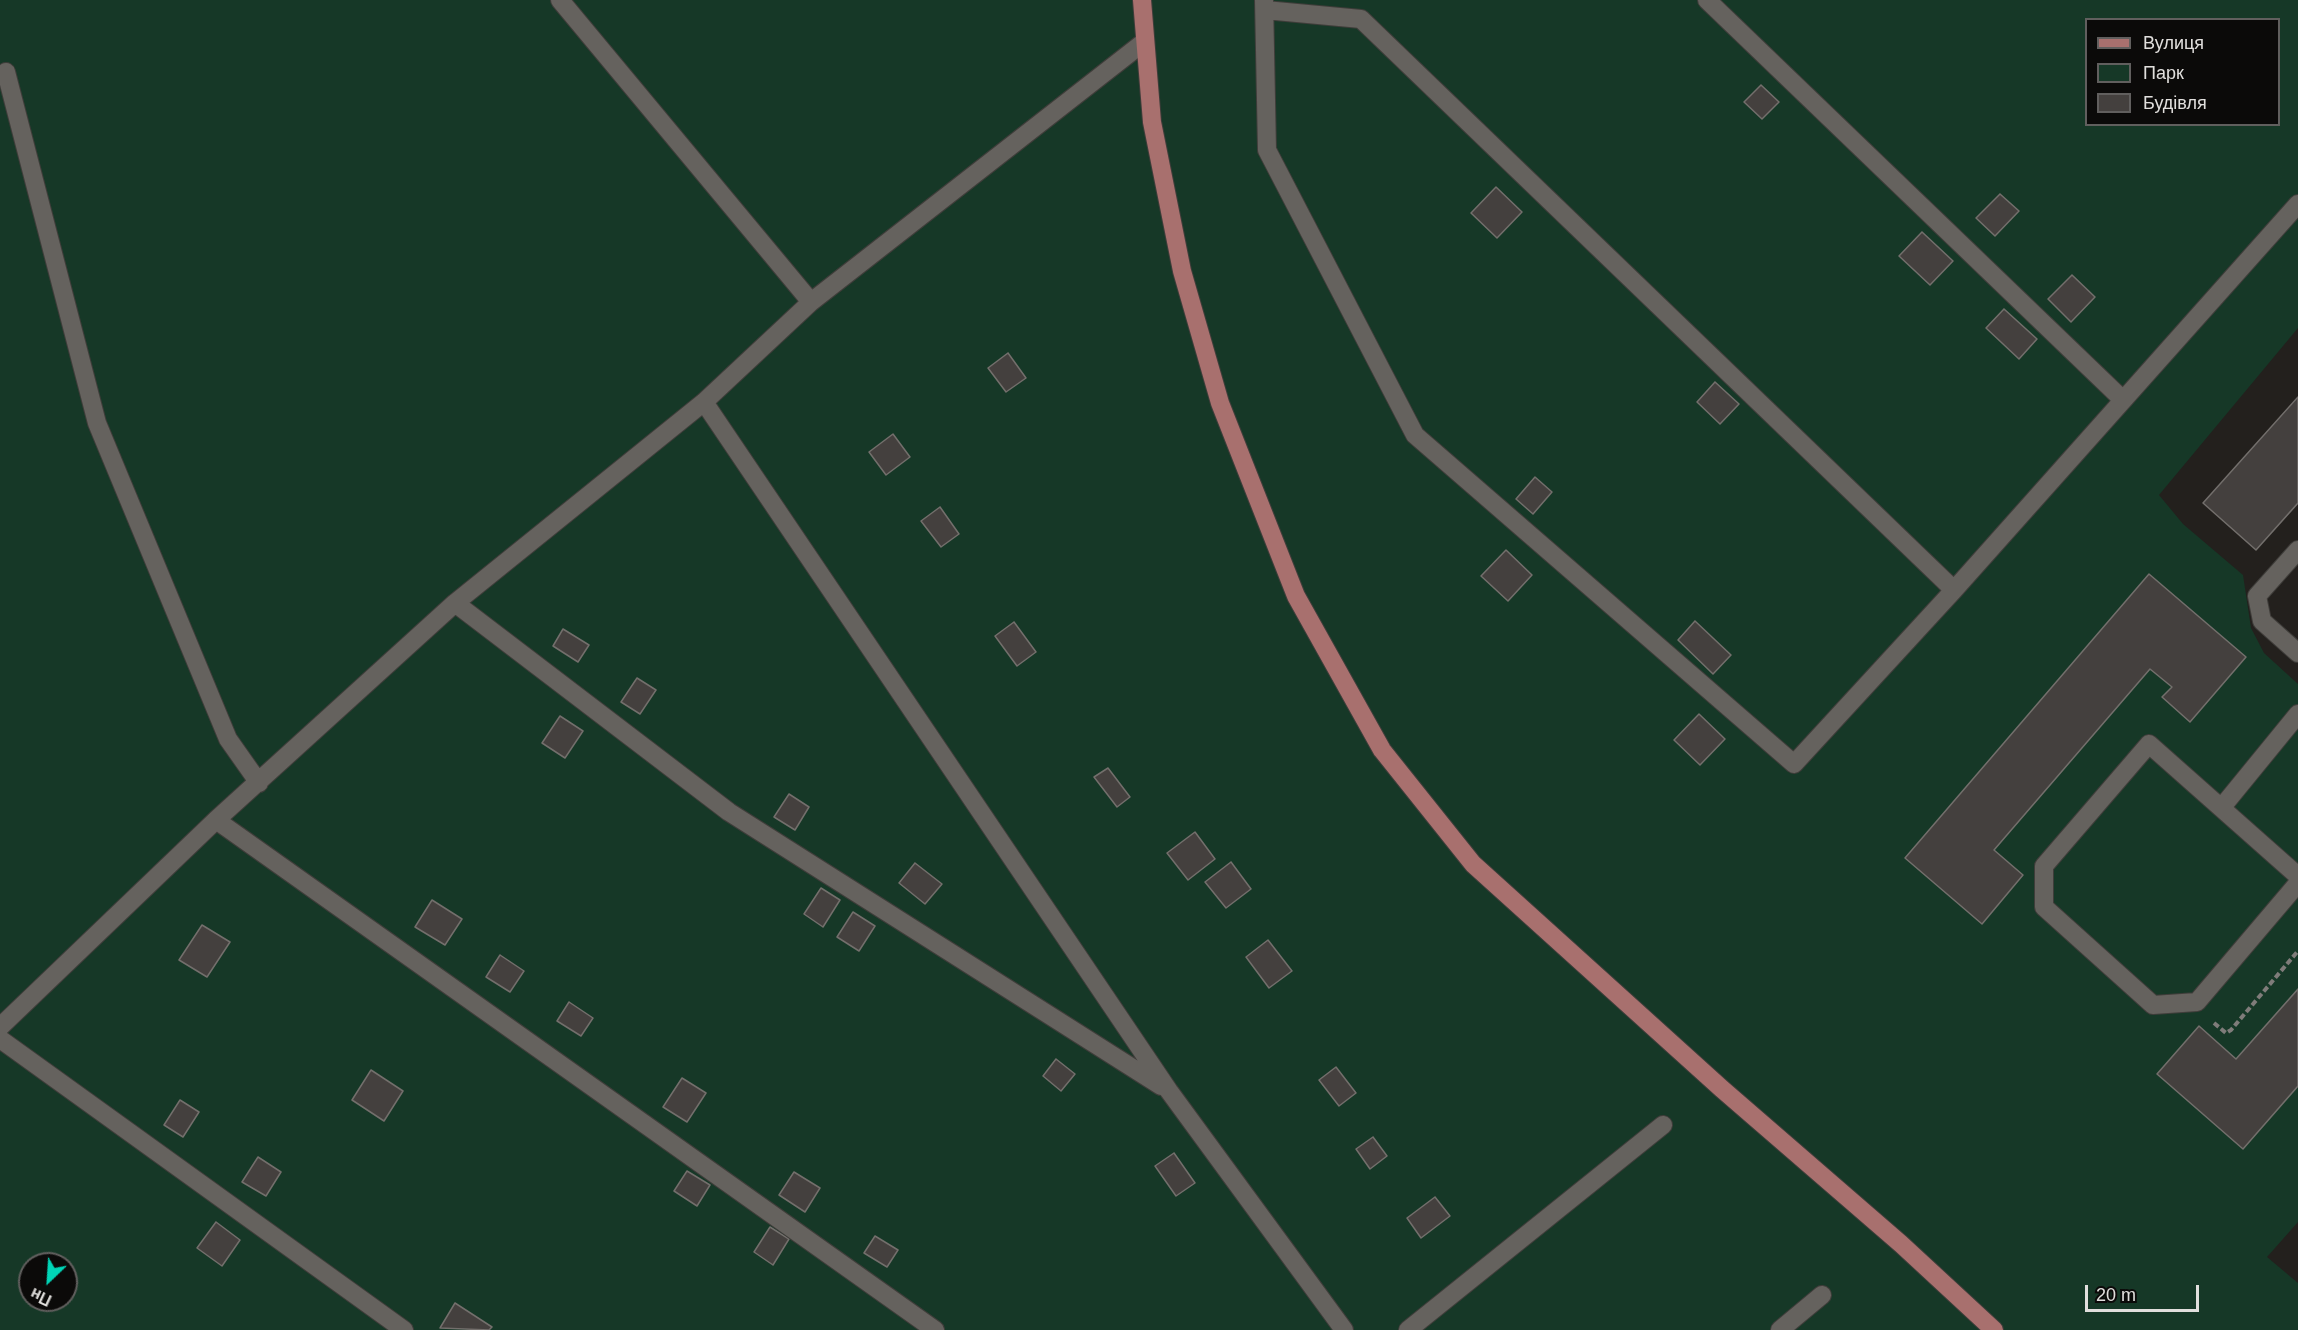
<!DOCTYPE html>
<meta charset="utf-8">
<style>
body{margin:0}
#map{position:relative;width:2298px;height:1330px;overflow:hidden;background:#23201d;font-family:Helvetica,sans-serif}
canvas{display:block}
.legend{position:absolute;left:2085px;top:18px;width:195px;height:108px;box-sizing:border-box;background:#0b0a09;border:2px solid #615f5e;margin:0;padding:8px 10px;list-style:none;font-size:18px;color:#e1dfdd}
.legend li{display:flex;align-items:center;gap:12px;height:30px}
.legend b{width:30px;border:2px solid #615f5e}
.north{position:absolute;left:18px;top:1252px;width:60px;height:60px;box-sizing:border-box;background:#0b0a09;border:2px solid #615f5e;border-radius:50%;rotate:205deg;font-size:16px;font-weight:700;line-height:24px;text-align:center;color:#e1dfdd}
.north::after{content:'';display:block;margin:auto;width:21px;height:27px;background:#00d5b7;clip-path:polygon(50% 0,100% 100%,50% 72%,0 100%)}
.scale{position:absolute;left:2085px;top:1285px;width:114px;height:27px;box-sizing:border-box;border:3px solid #e1dfdd;border-top:0;padding-left:8px;font-size:18px;line-height:21px;white-space:nowrap;color:#e1dfdd;-webkit-text-stroke:4px #0b0a09;paint-order:stroke}
</style>
<div id="map">
<canvas width="2298" height="1330"></canvas>
<ul class="legend">
<li><b style="height:8px;background:#a8706e"></b>Вулиця</li>
<li><b style="height:16px;background:#163827"></b>Парк</li>
<li><b style="height:16px;background:#44403e"></b>Будівля</li>
</ul>
<div class="north">Пн</div>
<div class="scale">20 m</div>
</div>
<script>
const ctx = document.querySelector('canvas').getContext('2d');
ctx.lineJoin = 'round';
function fillPath(path, color) { ctx.fillStyle = color; ctx.fill(path, 'evenodd'); }
const toPath = rows => new Path2D(rows.map(r => 'M' + r).join(''));
function trace(path, color, width, dash) { ctx.strokeStyle = color; ctx.lineWidth = width; ctx.lineCap = dash ? 'butt' : 'round'; ctx.setLineDash(dash || []); ctx.stroke(path); }
const green = toPath([
 [0,0,2298,0,2298,328,2159,495,2183,524,2243,575,2251,628,2264,653,2298,684,2298,1222,2267,1257,2298,1283,2298,1330,0,1330],
 [2086,20,2278,20,2278,124,2086,124],
 [30,1264,66,1264,66,1300,30,1300]
]);
const building = toPath([
 [1761,85,1779,102,1762,119,1744,102,1761,85],
 [1496,187,1522,212,1497,238,1471,213,1496,187],
 [2000,194,2019,211,1995,236,1976,218,2000,194],
 [1922,232,1953,261,1930,285,1899,256,1922,232],
 [2072,275,2095,297,2071,322,2048,299,2072,275],
 [2004,309,2037,339,2019,359,1986,328,2004,309],
 [1008,353,1026,378,1006,392,988,368,1008,353],
 [1715,382,1739,404,1720,424,1697,402,1715,382],
 [2298,397,2298,503,2256,550,2203,503,2298,397],
 [893,434,910,457,886,475,869,452,893,434],
 [1535,477,1552,492,1533,514,1516,499,1535,477],
 [940,507,959,534,941,547,921,521,940,507],
 [1506,550,1532,575,1508,601,1481,576,1506,550],
 [2149,574,2246,657,2190,722,2162,697,2172,687,2150,669,1994,850,2023,875,1982,924,1905,858,2149,574],
 [1695,621,1731,655,1713,674,1678,640,1695,621],
 [1014,622,1036,652,1017,666,995,636,1014,622],
 [563,629,589,645,578,662,553,646,563,629],
 [637,678,656,690,640,714,621,702,637,678],
 [1699,714,1725,739,1700,765,1674,740,1699,714],
 [560,716,583,731,565,758,542,743,560,716],
 [1108,768,1130,797,1117,807,1094,777,1108,768],
 [789,794,809,807,795,830,774,817,789,794],
 [1195,832,1215,859,1188,880,1167,853,1195,832],
 [1231,862,1251,889,1226,908,1205,882,1231,862],
 [915,863,942,884,925,904,899,883,915,863],
 [821,888,840,900,823,927,804,914,821,888],
 [432,900,462,919,445,945,415,927,432,900],
 [853,912,875,926,859,951,837,937,853,912],
 [202,925,230,942,207,977,179,960,202,925],
 [1268,940,1292,971,1269,988,1246,957,1268,940],
 [500,955,524,971,510,992,486,977,500,955],
 [2298,989,2298,1086,2243,1149,2157,1074,2199,1026,2236,1059,2298,989],
 [569,1002,593,1018,581,1036,557,1021,569,1002],
 [1056,1059,1075,1074,1061,1091,1043,1076,1056,1059],
 [1336,1067,1356,1093,1339,1106,1319,1080,1336,1067],
 [371,1070,403,1091,384,1121,352,1100,371,1070],
 [682,1078,706,1093,687,1122,663,1107,682,1078],
 [180,1100,199,1112,183,1137,164,1125,180,1100],
 [1373,1137,1387,1156,1370,1169,1356,1149,1373,1137],
 [1174,1153,1195,1183,1176,1196,1155,1166,1174,1153],
 [258,1157,281,1172,266,1196,242,1182,258,1157],
 [687,1171,710,1185,697,1206,674,1191,687,1171],
 [794,1172,820,1188,805,1212,779,1195,794,1172],
 [1435,1197,1450,1216,1421,1238,1407,1218,1435,1197],
 [216,1222,240,1240,222,1266,197,1248,216,1222],
 [770,1227,789,1239,773,1265,754,1252,770,1227],
 [875,1236,898,1250,887,1267,864,1253,875,1236],
 [455,1303,492,1327,489,1330,440,1328,455,1303]
]);
const path = toPath([
 [2214,1023,2226,1033,2231,1030,2298,951]
]);
const lane = toPath([
 [560,0,811,302],
 [1264,0,1267,150,1415,435,1794,764,1954,590,2298,204],
 [1707,0,2122,399],
 [1265,10,1361,19,1954,590],
 [6,72,97,423,228,739,259,783],
 [704,402,1169,1091,1344,1330],
 [2298,550,2257,596,2262,621,2298,653],
 [455,603,729,812,1161,1086],
 [2222,807,2298,714],
 [216,820,935,1330],
 [2298,876,2149,744,2044,866,2044,907,2153,1005,2197,1002,2298,883],
 [0,1027,216,820,455,603,704,402,811,302,1144,42],
 [0,1039,404,1330],
 [1408,1330,1663,1125],
 [1780,1330,1822,1295]
]);
const primary = toPath([
 [1142,0,1152,122,1182,271,1220,403,1296,596,1382,750,1473,864,1722,1089,1901,1244,1994,1330]
]);
fillPath(green, '#163827');
fillPath(building, '#44403e');
trace(building, '#736f6c', 1.5);
trace(lane, '#3f3d3a', 20);
trace(primary, '#3f3d3a', 20);
trace(path, '#7f7c7a', 4, [6, 3]);
trace(lane, '#65625e', 18);
trace(primary, '#a8706e', 18);
</script>
